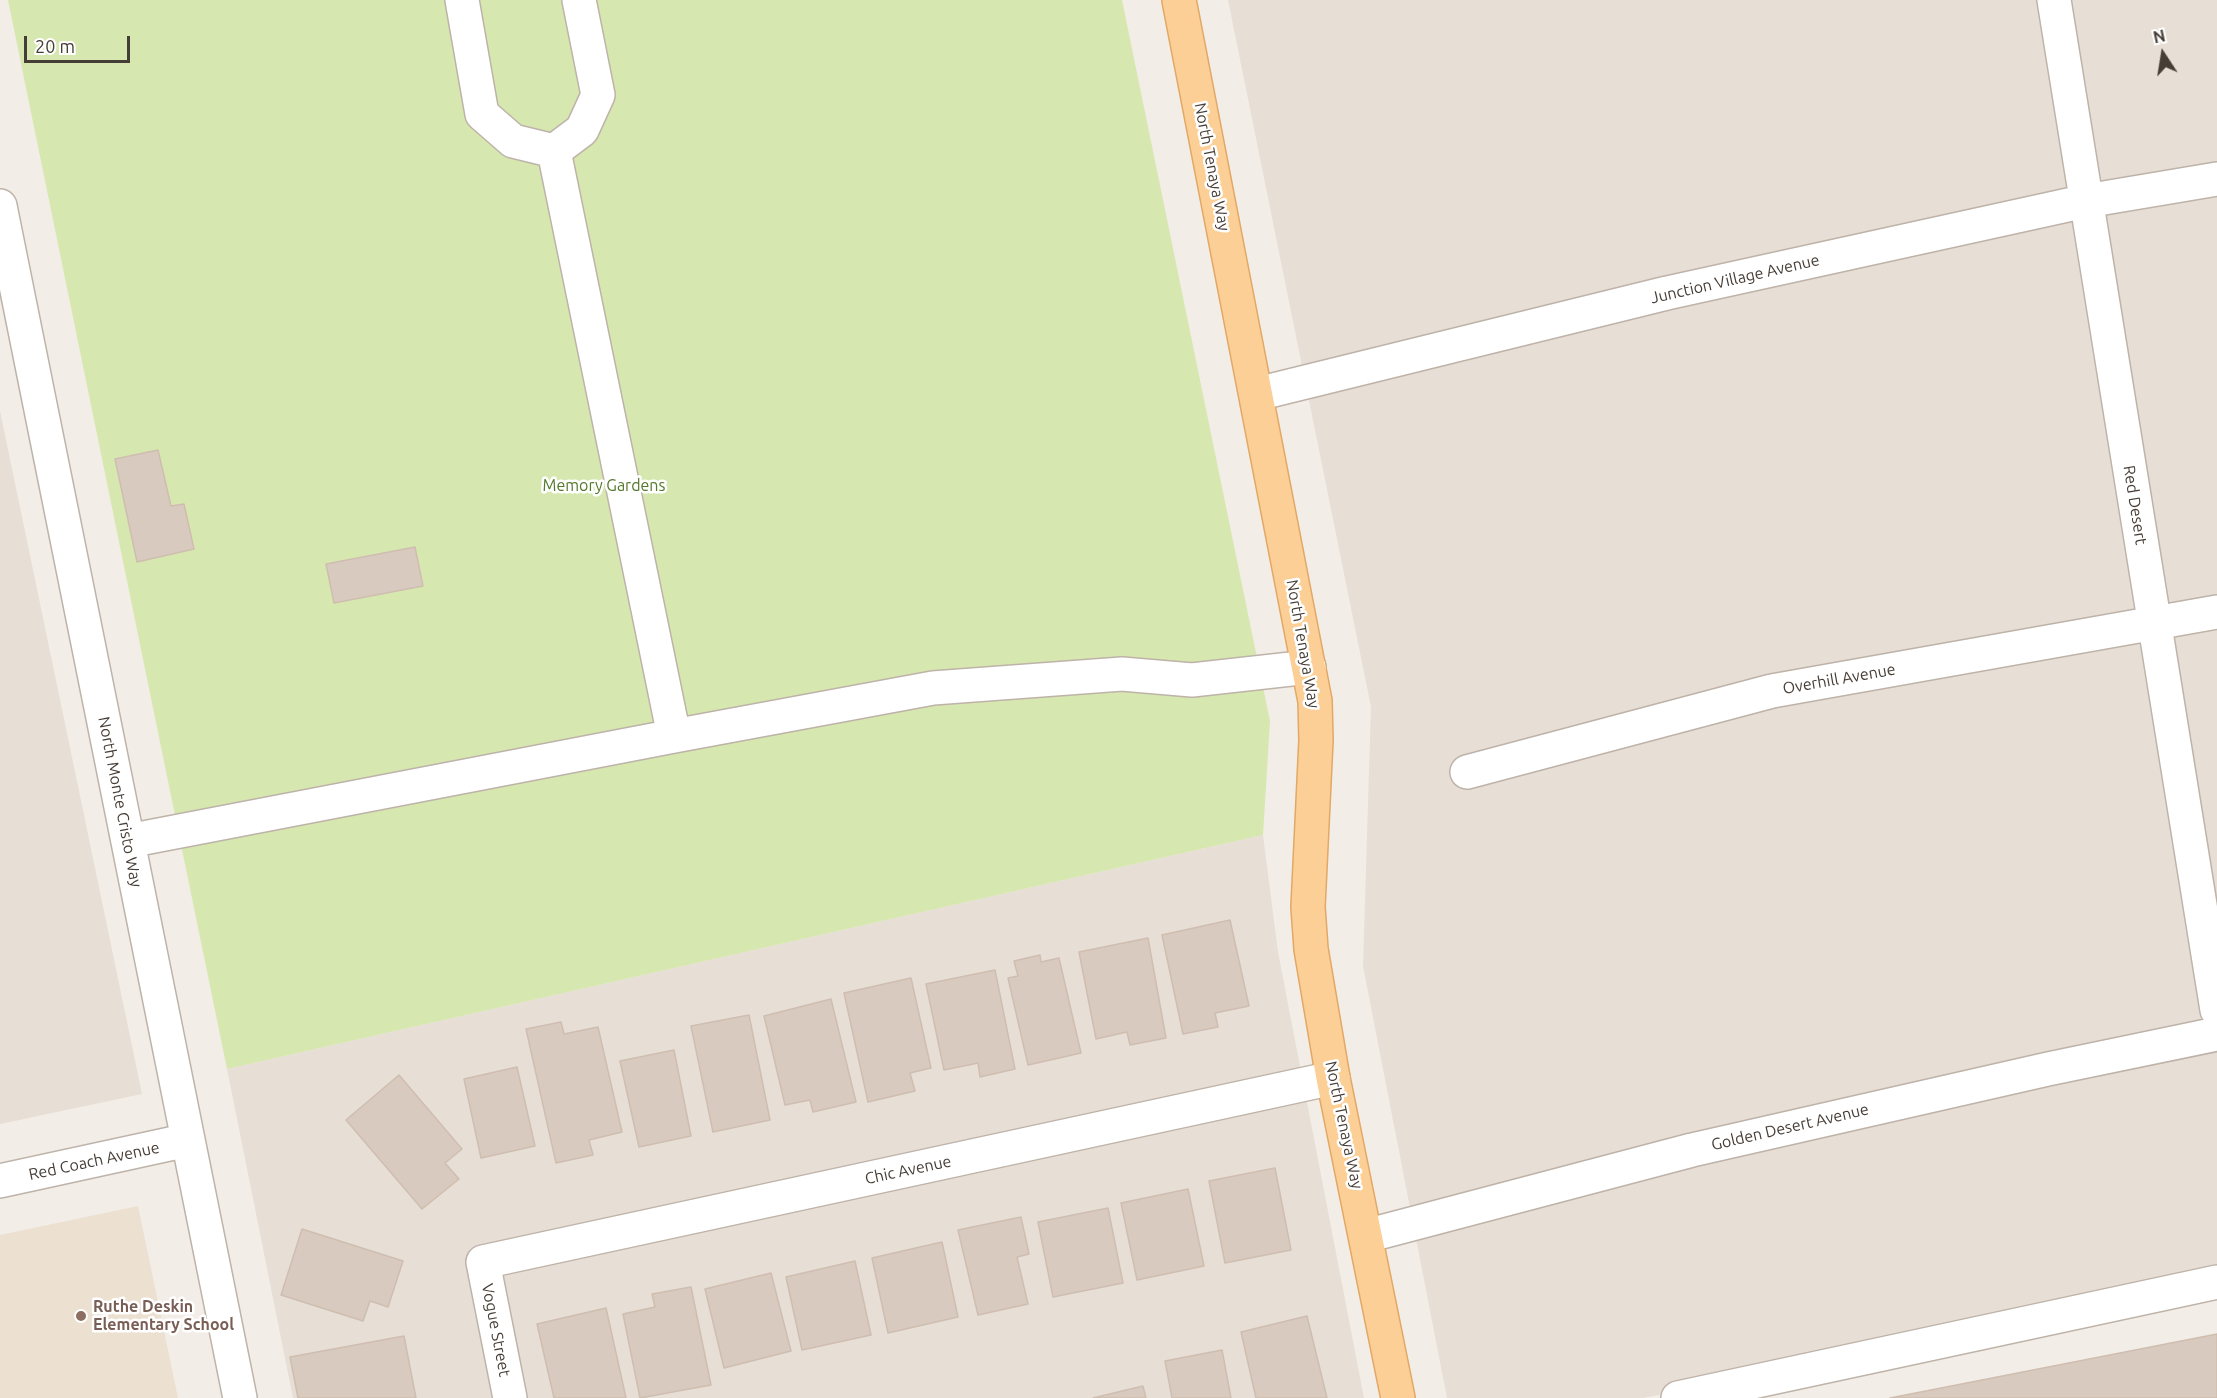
<!DOCTYPE html>
<style>
body{margin:0}
#map{position:relative;width:2217px;height:1398px;overflow:hidden;background:#f3ede7;font-family:Ubuntu,sans-serif}
canvas{display:block}
.north{position:absolute;left:2133px;top:24px;width:60px;height:60px;-webkit-text-stroke:4px #fff;paint-order:stroke;rotate:348deg;font-size:16px;font-weight:700;line-height:24px;text-align:center;color:#463d36}
.north::after{content:'';display:block;margin:auto;width:21px;height:27px;background:#463d36;clip-path:polygon(50% 0,100% 100%,50% 72%,0 100%)}
.scale{position:absolute;left:24px;top:36px;width:106px;height:27px;box-sizing:border-box;border:3px solid #463d36;border-top:0;padding-left:8px;font-size:18px;line-height:21px;white-space:nowrap;color:#463d36;-webkit-text-stroke:4px #fff;paint-order:stroke}
</style>
<div id="map">
<canvas width="2217" height="1398"></canvas>
<div class="north">N</div>
<div class="scale">20 m</div>
</div>
<script>
const ctx = document.querySelector('canvas').getContext('2d');
ctx.lineJoin = 'round';
function fillPath(path, color) { ctx.fillStyle = color; ctx.fill(path, 'evenodd'); }
const toPath = rows => new Path2D(rows.map(r => 'M' + r).join(''));
function trace(path, color, width, dash) { ctx.strokeStyle = color; ctx.lineWidth = width; ctx.lineCap = dash ? 'butt' : 'round'; ctx.setLineDash(dash || []); ctx.stroke(path); }
function drawText(font, color, halo, rows, align = 'center') {
  ctx.font = font + ' Ubuntu,sans-serif'; ctx.lineWidth = 5; ctx.setLineDash([]); ctx.textBaseline = 'middle'; ctx.strokeStyle = halo; ctx.fillStyle = color; for (const [text, x, y, turn = 0] of rows) {
    ctx.save(); ctx.translate(x, y); ctx.rotate((+turn || 0) * Math.PI / 180); ctx.textAlign = isNaN(turn) ? turn : align; if (halo) ctx.strokeText(text, 0, 0); ctx.fillText(text, 0, 0); ctx.restore();
  }
}
const residential = toPath([
 [1228,0,2217,0,2217,1285,1643,1398,1447,1398,1363,966,1371,707],
 [0,411,142,1094,0,1124],
 [1263,835,1278,952,1364,1398,293,1398,227,1069]
]);
const education = toPath([
 [138,1206,178,1398,0,1398,0,1235]
]);
const green = toPath([
 [8,0,1122,0,1270,721,1263,835,227,1069]
]);
const building = toPath([
 [158,450,171,506,184,504,194,549,137,562,115,459,158,450],
 [415,547,423,586,334,603,326,564,415,547],
 [1230,920,1249,1006,1215,1013,1218,1027,1183,1034,1162,935,1230,920],
 [1148,938,1166,1038,1130,1045,1127,1032,1096,1039,1079,952,1148,938],
 [1040,955,1041,962,1059,958,1081,1053,1028,1065,1008,978,1018,976,1014,961,1040,955],
 [995,970,1015,1069,980,1077,978,1063,944,1070,926,984,995,970],
 [911,978,931,1068,910,1073,915,1091,868,1102,844,993,911,978],
 [831,999,856,1102,813,1112,810,1100,785,1105,764,1016,831,999],
 [749,1015,770,1120,713,1132,691,1026,749,1015],
 [561,1022,564,1034,598,1027,622,1132,589,1140,593,1155,556,1163,526,1029,561,1022],
 [674,1050,691,1136,639,1147,620,1061,674,1050],
 [517,1067,535,1146,481,1158,464,1079,517,1067],
 [399,1075,462,1149,445,1163,459,1179,422,1209,346,1120,399,1075],
 [1275,1168,1291,1250,1225,1263,1209,1181,1275,1168],
 [1188,1189,1204,1266,1137,1280,1121,1203,1188,1189],
 [1108,1208,1123,1283,1053,1297,1038,1222,1108,1208],
 [1021,1217,1029,1254,1017,1257,1028,1304,978,1315,958,1230,1021,1217],
 [302,1229,403,1261,388,1307,370,1301,363,1321,281,1295,302,1229],
 [942,1242,958,1317,888,1333,872,1258,942,1242],
 [855,1261,871,1335,802,1350,786,1277,855,1261],
 [771,1273,791,1351,724,1368,705,1289,771,1273],
 [691,1287,711,1385,640,1398,623,1314,655,1307,652,1294,691,1287],
 [606,1308,626,1398,554,1398,537,1324,606,1308],
 [1307,1316,1327,1398,1256,1398,1241,1332,1307,1316],
 [2217,1334,2217,1398,1890,1398,2217,1334],
 [404,1336,416,1398,298,1398,290,1357,404,1336],
 [1222,1350,1231,1398,1172,1398,1165,1361,1222,1350],
 [1143,1386,1146,1398,1093,1398,1143,1386]
]);
const minor = toPath([
 [462,0,482,114,513,141,554,151],
 [2054,0,2217,1010],
 [554,151,582,130,598,95,579,0],
 [0,206,240,1398],
 [1257,394,1667,293,2086,201,2217,179],
 [674,736,933,688,1122,674,1192,680,1309,667],
 [1467,772,1772,691,2217,612],
 [128,841,674,736,554,151],
 [0,1181,188,1140],
 [1366,1236,1692,1150,2048,1069,2217,1034],
 [510,1398,483,1262,1333,1078],
 [1678,1398,2217,1282]
]);
const major = toPath([
 [1179,0,1315,701,1316,740,1308,907,1311,949,1333,1078,1398,1398]
]);
const markers = [
 [81,1316,6,"#8d6e63"]
];
const streetNames = [
 ["North Tenaya Way",1212,167,79],
 ["Junction Village Avenue",1735,279,-13],
 ["Red Desert",2135,505,81],
 ["North Tenaya Way",1303,644,80],
 ["Overhill Avenue",1839,679,-10],
 ["North Monte Cristo Way",120,802,79],
 ["North Tenaya Way",1344,1125,78],
 ["Golden Desert Avenue",1790,1127,-13],
 ["Red Coach Avenue",94,1161,-12],
 ["Chic Avenue",908,1170,-12],
 ["Vogue Street",496,1330,79]
];
const parkNames = [
 ["Memory Gardens",604,486]
];
const educationNames = [
 ["Ruthe Deskin",93,1307],
 ["Elementary School",93,1325]
];
fillPath(residential, '#e7ded5');
fillPath(education, '#ece0d1');
fillPath(green, '#d7e7b0');
fillPath(building, '#d8cabf');
trace(building, '#cfbeb0', 1.5);
trace(minor, '#beb3a9', 36);
trace(major, '#e2a866', 36);
trace(minor, '#fff', 33);
trace(major, '#fccf96', 33);
for (const [x, y, r, color] of markers) { const dot = new Path2D(); dot.arc(x, y, r, 0, 2 * Math.PI); ctx.fillStyle = color; ctx.fill(dot); trace(dot, '#fff', 2); }
drawText('16px', '#463d36', '#fff', streetNames);
drawText('16px', '#54772a', '#fff', parkNames);
drawText('bold 16px', '#785e54', '#fff', educationNames, 'left');
</script>
